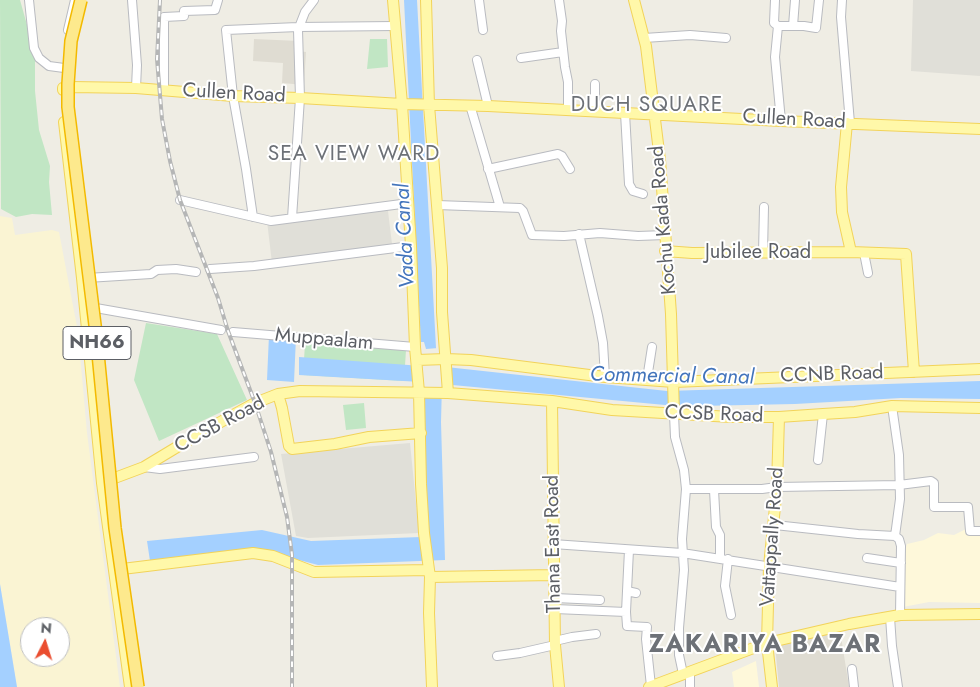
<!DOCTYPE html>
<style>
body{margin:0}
#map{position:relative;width:980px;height:687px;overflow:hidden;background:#efede4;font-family:Jost,sans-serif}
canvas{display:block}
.north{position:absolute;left:20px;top:617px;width:50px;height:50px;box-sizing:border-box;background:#fff;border:1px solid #bebfc1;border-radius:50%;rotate:5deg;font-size:14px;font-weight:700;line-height:20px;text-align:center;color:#5c5f65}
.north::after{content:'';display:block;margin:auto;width:18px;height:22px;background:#ea4d2f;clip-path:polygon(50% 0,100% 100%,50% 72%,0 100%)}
</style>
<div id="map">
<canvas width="980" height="687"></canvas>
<div class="north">N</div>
</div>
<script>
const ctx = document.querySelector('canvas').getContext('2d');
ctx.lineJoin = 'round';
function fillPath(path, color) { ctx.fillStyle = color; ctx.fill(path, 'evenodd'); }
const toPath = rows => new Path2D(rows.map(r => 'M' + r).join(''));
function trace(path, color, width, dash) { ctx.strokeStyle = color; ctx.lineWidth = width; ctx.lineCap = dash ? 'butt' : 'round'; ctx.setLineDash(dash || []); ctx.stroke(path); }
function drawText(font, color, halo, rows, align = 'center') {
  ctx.font = font + ' Jost,sans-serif'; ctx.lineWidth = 4; ctx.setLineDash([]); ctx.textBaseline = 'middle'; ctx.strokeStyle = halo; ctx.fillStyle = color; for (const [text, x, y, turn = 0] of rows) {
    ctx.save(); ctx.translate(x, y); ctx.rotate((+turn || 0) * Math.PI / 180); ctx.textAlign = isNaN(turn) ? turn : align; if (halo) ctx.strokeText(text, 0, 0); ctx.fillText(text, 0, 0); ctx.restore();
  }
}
const commercial = toPath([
 [966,529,980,529,980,603,929,602,903,607,904,553,907,544,924,540,938,533,954,535],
 [756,661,759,687,734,687,732,672]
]);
const industrial = toPath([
 [913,0,980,0,980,76,911,71],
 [387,203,392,244,272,263,267,221,318,210,375,207],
 [410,443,419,533,308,538,296,536,281,454]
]);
const education = toPath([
 [254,39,299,41,298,51,306,52,304,85,282,83,283,63,253,61],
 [840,630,849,687,779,687,775,645]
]);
const green = toPath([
 [0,0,20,0,29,32,35,60,35,91,39,130,50,166,49,182,52,215,32,214,16,217,1,209],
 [370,39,387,39,388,67,367,69],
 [146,323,217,334,247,400,159,441,134,380],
 [305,344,406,350,404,381,303,375],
 [364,403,366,428,346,430,343,405]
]);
const sand = toPath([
 [0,216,12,218,15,235,52,230,59,232,78,332,87,433,120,687,17,687,0,584],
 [30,627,60,627,60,657,30,657]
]);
const water = toPath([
 [404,0,417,0,437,366,667,391,980,381,980,399,901,398,795,404,698,406,665,405,442,384,441,422,445,560,318,565,265,551,150,561,147,541,262,530,311,541,421,537,421,382,299,375,299,357,422,366],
 [269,335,296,337,294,382,267,380],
 [0,584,17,687,0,687]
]);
const pier = toPath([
 [419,342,424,342,426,349,438,348,438,357,450,365,444,398,424,397]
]);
const minor = toPath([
 [29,0,34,48,39,58,49,66,64,68],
 [132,0,137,65,136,88],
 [479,0,483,30],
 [559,0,562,21,561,31,565,67,568,82,568,109],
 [775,0,774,23,778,26,775,57,781,121],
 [842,0,841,17,850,123],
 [778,26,804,26,816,28,819,0],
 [793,26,795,0],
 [68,30,75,0],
 [644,38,690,35,726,38],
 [521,58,563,52],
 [477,60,488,106],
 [164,90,164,17,184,16,184,11,215,10,218,0],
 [470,105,500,207],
 [595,111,595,84],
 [625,113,629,184,633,191,643,194],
 [488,169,558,154,562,156,570,169],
 [180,200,271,221,409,203],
 [437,205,520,208,523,211,532,235,564,236,600,233,638,236,665,235],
 [253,217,246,169,233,96,226,30,298,27,395,26],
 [292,218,300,98,298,30,305,12,314,0],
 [579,234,598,316,603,343,605,377],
 [763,253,764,207],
 [864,253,868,273],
 [210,269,254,266,411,246],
 [87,278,151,274,157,270,176,269,196,272],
 [90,307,221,330],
 [233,332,415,347],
 [647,379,652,347],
 [892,406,899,455,900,499,895,536],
 [674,414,675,437,684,470,686,489,682,539,684,570,679,628,679,655,683,674],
 [818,460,823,414],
 [144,467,160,469,254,457],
 [686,489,762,489,777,487,899,485,931,481,934,483,934,507,968,507,970,531,980,531],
 [714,490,716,527,720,535,720,558],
 [775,525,858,534,895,536,899,539,901,546,900,615],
 [553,544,682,553,900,587],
 [629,550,627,591,636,593],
 [867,558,901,563],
 [728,559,725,586,731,615],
 [555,598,600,600],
 [555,609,626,612,627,626,647,627,646,639,651,686],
 [626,612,627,591],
 [890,617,892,646,898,687],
 [555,641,572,637,596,634],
 [497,656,520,653,555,645],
 [852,669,854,687],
 [690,687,690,672]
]);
const major = toPath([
 [393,0,402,104,411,246,415,347,419,392,421,484,424,533,430,577,429,613,432,687],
 [426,0,429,105,442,268,442,312,448,393],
 [634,0,646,46,660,160,671,314,674,414],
 [63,90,63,88,72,87,136,88,233,96,300,98,402,104,488,106,781,121,980,129],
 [64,122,82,278,102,483,130,687],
 [847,123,841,187,842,212,851,252,906,254,914,372],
 [665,251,692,253,851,252],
 [417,360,446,359,471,360,605,377,674,382,980,369],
 [278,394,282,408,289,446,292,449,335,444,369,437,421,433],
 [552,401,555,645,559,687],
 [104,482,144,467,197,435,255,403,278,394,300,391,448,393,552,401,612,410,731,417,779,417,823,414,855,412,892,406,980,408],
 [114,570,253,553,273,556,314,572,428,570],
 [430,577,554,575],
 [649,687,767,643,849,624,900,615,980,614],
 [772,687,767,643,769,566,777,487,779,417]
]);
const rail = toPath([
 [160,0,157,59,162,119,170,161,180,200,218,298,228,331,255,403,271,452,287,517,292,555,292,687]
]);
const highwayBridge = toPath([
 [81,0,71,41,68,84,68,107,96,333,115,528,138,687]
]);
const shields = [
 [97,343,68]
];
const shieldNames = [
 ["NH66",97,343]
];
const streetNames = [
 ["Cullen Road",234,94,3],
 ["Cullen Road",794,120,3],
 ["Kochu Kada Road",664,220,-95],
 ["Jubilee Road",758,253],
 ["Muppaalam",324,340,5],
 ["CCNB Road",832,375,-2],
 ["CCSB Road",714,415,2],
 ["CCSB Road",220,425,-28],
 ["Vattappally Road",773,537,-86],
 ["Thana East Road",554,544,-91]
];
const neighbourhoodNames = [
 ["DUCH SQUARE",647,106],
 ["SEA VIEW WARD",354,155]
];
const waterNames = [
 ["Vada Canal",406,236,-93],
 ["Commercial Canal",672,377,1]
];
const districtNames = [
 ["ZAKARIYA BAZAR",765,646]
];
fillPath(commercial, '#fef8da');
fillPath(industrial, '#e0dfd8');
fillPath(education, '#dfdcd2');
fillPath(green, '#c1e6c4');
fillPath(sand, '#faf4d3');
fillPath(water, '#a4d0ff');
fillPath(pier, '#efede4');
trace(minor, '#b9bbc0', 10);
trace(major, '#f2d35a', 12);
trace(minor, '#fff', 8);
trace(major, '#fff8a9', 10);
trace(rail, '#b5b6b6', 4);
trace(rail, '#fff', 2, [5.5]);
trace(highwayBridge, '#f3ba00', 14, []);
trace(highwayBridge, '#fde98d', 11);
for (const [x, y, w] of shields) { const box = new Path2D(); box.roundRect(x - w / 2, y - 16.5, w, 33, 4); ctx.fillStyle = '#fff'; ctx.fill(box); trace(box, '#5c5f65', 1); }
drawText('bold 19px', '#5c5f65', null, shieldNames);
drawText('20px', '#5c5f65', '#fff', streetNames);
ctx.letterSpacing = '1px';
drawText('21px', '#6d7177', '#fff', neighbourhoodNames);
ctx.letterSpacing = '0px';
drawText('italic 21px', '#4274bb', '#fff', waterNames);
ctx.letterSpacing = '1px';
drawText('bold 25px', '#6d7177', '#fff', districtNames);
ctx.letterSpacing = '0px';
</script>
